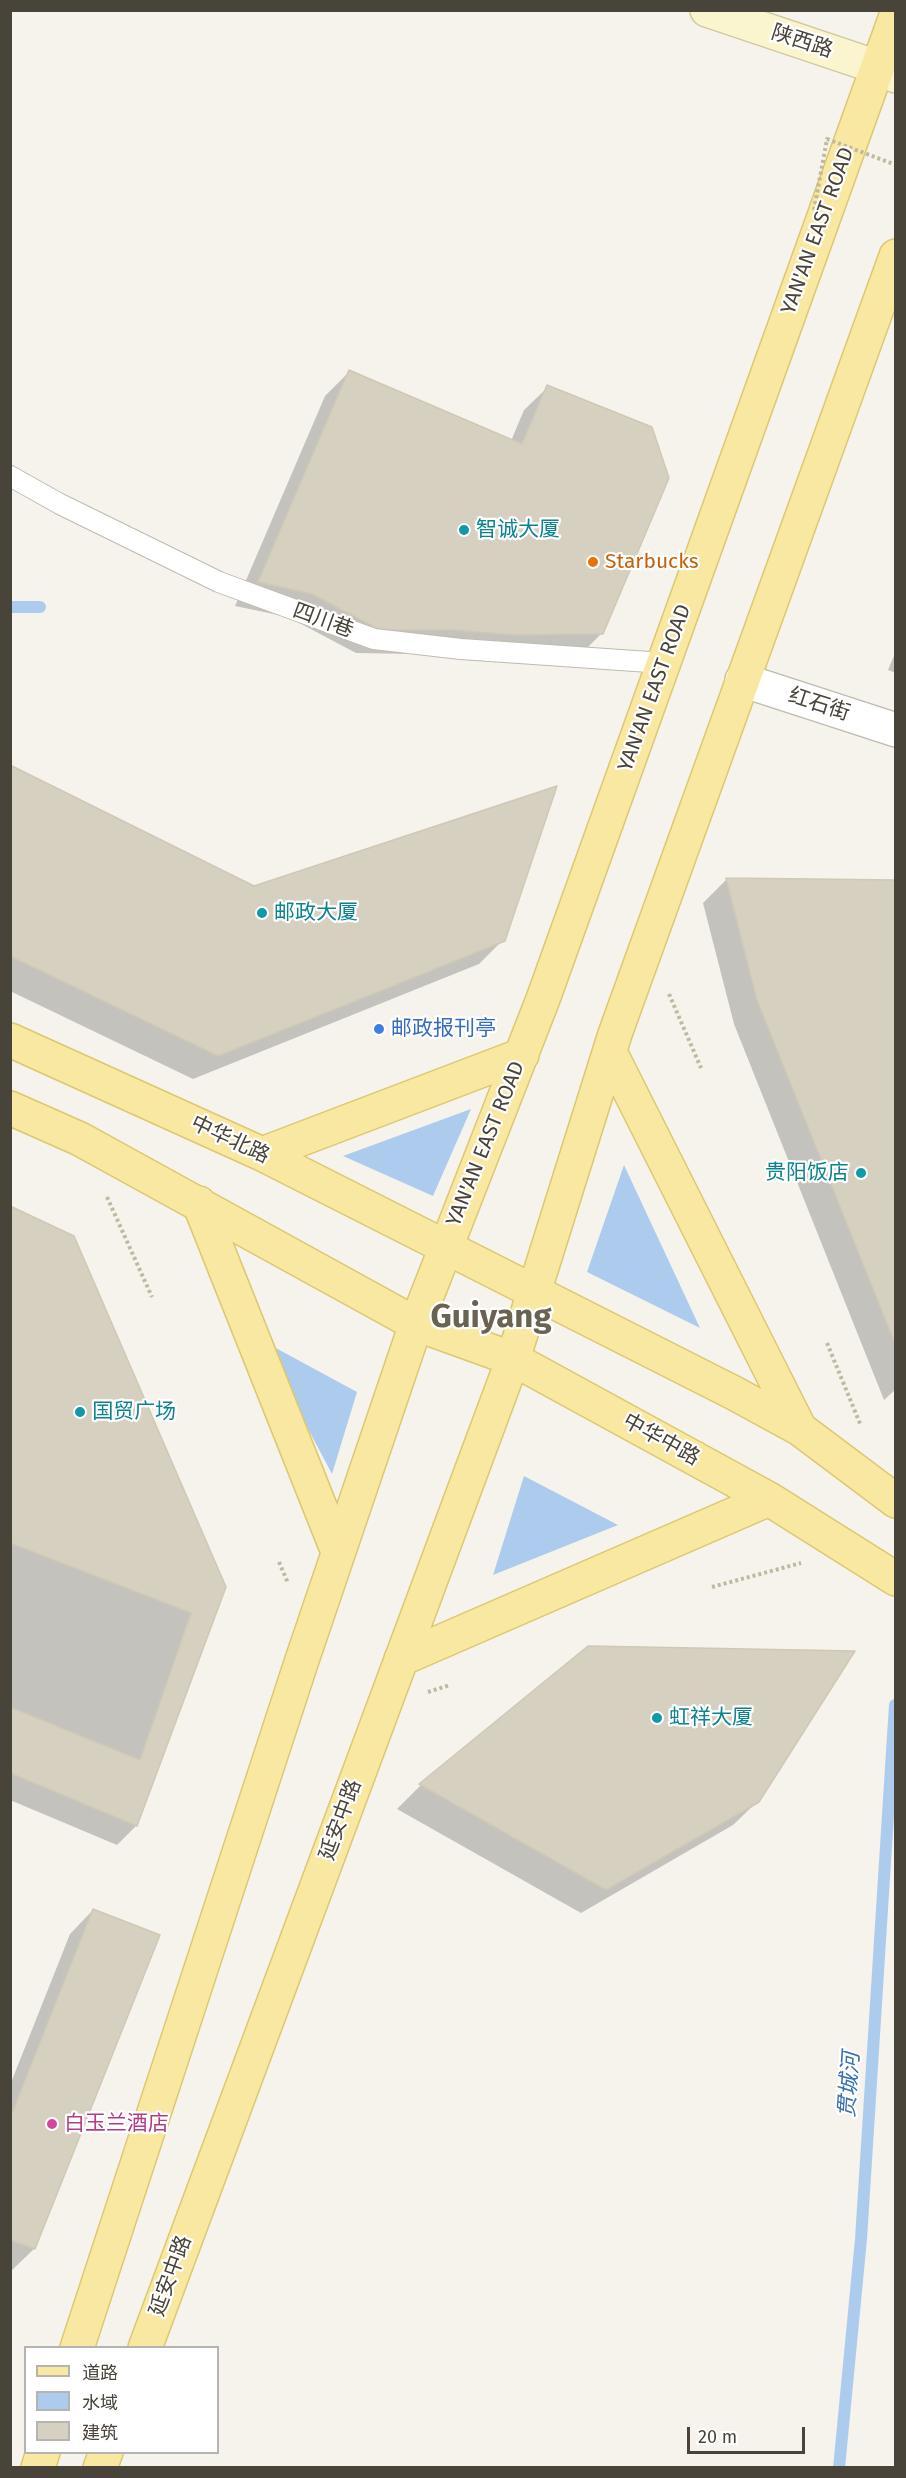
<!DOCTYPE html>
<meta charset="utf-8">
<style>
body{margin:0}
#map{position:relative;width:906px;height:2478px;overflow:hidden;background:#f5f3ec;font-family:"Fira Sans","Noto Sans SC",sans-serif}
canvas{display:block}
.frame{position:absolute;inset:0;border:12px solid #494439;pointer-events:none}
.legend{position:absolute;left:24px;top:2346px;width:195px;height:108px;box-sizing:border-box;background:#fff;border:2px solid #b6b4b0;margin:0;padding:8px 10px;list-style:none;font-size:18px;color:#494439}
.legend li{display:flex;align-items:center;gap:12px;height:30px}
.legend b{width:30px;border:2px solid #b6b4b0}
.scale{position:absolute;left:687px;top:2427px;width:118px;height:27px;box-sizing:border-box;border:3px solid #494439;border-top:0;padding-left:8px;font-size:18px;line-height:21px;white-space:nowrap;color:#494439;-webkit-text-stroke:4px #fff;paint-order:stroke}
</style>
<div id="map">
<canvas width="906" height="2478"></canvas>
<div class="frame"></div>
<ul class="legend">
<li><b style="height:8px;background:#f8e8a1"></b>道路</li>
<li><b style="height:16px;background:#adcced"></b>水域</li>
<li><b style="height:16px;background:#d6d0c1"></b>建筑</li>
</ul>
<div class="scale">20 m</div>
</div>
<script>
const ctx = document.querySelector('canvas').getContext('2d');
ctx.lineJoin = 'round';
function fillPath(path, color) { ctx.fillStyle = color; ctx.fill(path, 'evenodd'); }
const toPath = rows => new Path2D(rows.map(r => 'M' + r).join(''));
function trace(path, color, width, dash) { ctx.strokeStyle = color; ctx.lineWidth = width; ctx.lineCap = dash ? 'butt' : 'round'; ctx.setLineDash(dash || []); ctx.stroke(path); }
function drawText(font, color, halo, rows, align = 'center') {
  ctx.font = font + ' "Fira Sans","Noto Sans SC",sans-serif'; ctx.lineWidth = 4.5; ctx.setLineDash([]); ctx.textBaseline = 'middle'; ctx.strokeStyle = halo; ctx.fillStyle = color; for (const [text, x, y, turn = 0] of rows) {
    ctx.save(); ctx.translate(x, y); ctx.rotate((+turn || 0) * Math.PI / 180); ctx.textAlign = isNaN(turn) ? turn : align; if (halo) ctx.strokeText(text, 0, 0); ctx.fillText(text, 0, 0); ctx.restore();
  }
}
const water = toPath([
 [471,1109,433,1196,343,1156],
 [624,1165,700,1328,587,1272],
 [261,1340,357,1392,332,1474],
 [524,1476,618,1525,493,1575]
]);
const shadow = toPath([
 [349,372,511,441,524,410,548,387,602,633,578,657,356,653,288,617,235,606,325,396],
 [896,651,896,673,888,670],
 [10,766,254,888,503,940,479,964,193,1079,10,991],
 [727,879,896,882,896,1389,884,1400,734,1024,703,903],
 [10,1207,225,1587,136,1826,117,1845,10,1800],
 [588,1647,758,1801,733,1825,581,1913,397,1809,420,1786],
 [93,1910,34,2249,10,2272,10,2085,70,1934]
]);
const stream = toPath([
 [10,607,40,607],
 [839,2468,861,2239,895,1705]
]);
const building = toPath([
 [349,370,522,444,547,385,652,427,669,478,603,634,514,635,453,630,380,630,312,594,258,582,349,370],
 [10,765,254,886,557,786,505,941,218,1056,10,956,10,765],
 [726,878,896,880,896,1346,757,1000,726,878],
 [10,1206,74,1236,226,1587,137,1826,10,1773,10,1206],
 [10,1543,191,1613,140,1760,10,1707,10,1543],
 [588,1646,855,1651,759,1802,606,1890,419,1784,588,1646],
 [93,1909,160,1935,35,2249,10,2240,10,2118,93,1909]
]);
const path = toPath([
 [669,994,701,1068],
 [107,1197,152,1297],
 [827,1343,861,1426],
 [279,1562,288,1583],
 [712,1587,801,1563],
 [428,1692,450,1685]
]);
const lane = toPath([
 [10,476,60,504,219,582,374,639,461,649,664,663]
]);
const street = toPath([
 [742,680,896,730]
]);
const secondary = toPath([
 [707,10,877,67,896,76]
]);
const primary = toPath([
 [10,1040,262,1154,734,1393,800,1429,896,1501],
 [611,1054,800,1429],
 [10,1108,80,1139,416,1324,513,1359,769,1499,896,1579],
 [262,1154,522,1055],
 [199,1203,338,1552],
 [401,1659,769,1499],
 [77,2348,301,1663,416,1324,543,999,896,16],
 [145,2348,513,1359,615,1034,896,256],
 [38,2468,43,2452],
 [100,2468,106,2452]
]);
const pathBridge = toPath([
 [814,210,827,139,896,165]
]);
const markers = [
 [464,530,6,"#0f9aa8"],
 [593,562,6,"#e8710a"],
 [262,913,6,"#0f9aa8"],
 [379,1029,6,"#3f7fe0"],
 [861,1173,6,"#0f9aa8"],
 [80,1412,6,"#0f9aa8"],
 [657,1718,6,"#0f9aa8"],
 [52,2124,6,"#d1479c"]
];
const streetNames = [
 ["陕西路",802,42,18],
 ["YAN'AN EAST ROAD",818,231,-70],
 ["四川巷",323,621,20],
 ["YAN'AN EAST ROAD",655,688,-70],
 ["红石街",819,705,18],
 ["中华北路",230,1140,25],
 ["YAN'AN EAST ROAD",486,1144,-68],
 ["中华中路",661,1440,29],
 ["延安中路",341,1820,-70],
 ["延安中路",171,2276,-70]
];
const cultureNames = [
 ["智诚大厦",476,530],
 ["邮政大厦",274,913],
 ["贵阳饭店",849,1173,"right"],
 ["国贸广场",92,1412],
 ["虹祥大厦",669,1718]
];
const foodNames = [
 ["Starbucks",605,562]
];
const shopNames = [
 ["邮政报刊亭",391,1029]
];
const hotelNames = [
 ["白玉兰酒店",64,2124]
];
const waterNames = [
 ["贯城河",850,2085,-86]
];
const townNames = [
 ["Guiyang",491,1318]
];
fillPath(water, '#adcced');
fillPath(shadow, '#0003');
trace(stream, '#adcced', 12);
fillPath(building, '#d6d0c1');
trace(building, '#d0c8b5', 1.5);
trace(lane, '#c0bbae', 22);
trace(street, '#c0bbae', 36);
trace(secondary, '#d1c89e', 36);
trace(primary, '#ddc771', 36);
trace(path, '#c1b8a0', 4, [3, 3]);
trace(lane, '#fff', 20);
trace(street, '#fff', 33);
trace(secondary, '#fbf5cf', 33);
trace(primary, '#f8e8a1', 33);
trace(pathBridge, '#c1b8a0', 4, [3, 3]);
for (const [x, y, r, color] of markers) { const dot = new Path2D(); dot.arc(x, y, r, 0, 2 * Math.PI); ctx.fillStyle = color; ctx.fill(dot); trace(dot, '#fff', 2); }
drawText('21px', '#494439', '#fff', streetNames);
drawText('21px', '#0d838f', '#fff', cultureNames, 'left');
drawText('21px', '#c56008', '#fff', foodNames, 'left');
drawText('21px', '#366cbe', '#fff', shopNames, 'left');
drawText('21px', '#b23c85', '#fff', hotelNames, 'left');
drawText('italic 22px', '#3871af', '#fff', waterNames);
drawText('bold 33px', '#6b6351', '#fff', townNames);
</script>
